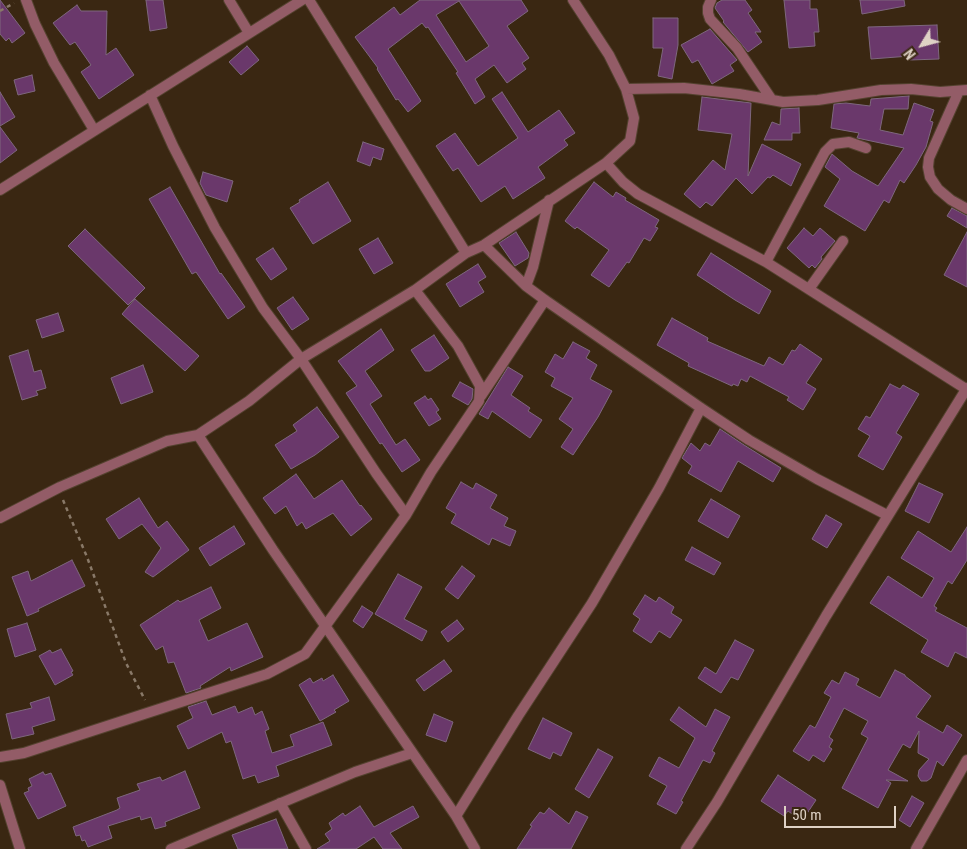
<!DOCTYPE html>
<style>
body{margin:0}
#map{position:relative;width:967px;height:849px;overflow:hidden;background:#3a2712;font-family:"Roboto Condensed",sans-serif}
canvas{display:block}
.north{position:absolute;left:897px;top:20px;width:50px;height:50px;-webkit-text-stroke:4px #3a2712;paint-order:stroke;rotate:233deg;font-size:14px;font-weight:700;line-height:20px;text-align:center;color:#dfd2c5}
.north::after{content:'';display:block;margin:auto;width:18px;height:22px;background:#dfd2c5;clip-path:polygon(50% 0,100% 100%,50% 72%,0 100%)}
.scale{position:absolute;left:784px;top:806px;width:112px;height:22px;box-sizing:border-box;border:2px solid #dfd2c5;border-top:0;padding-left:6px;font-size:15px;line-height:18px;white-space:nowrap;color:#dfd2c5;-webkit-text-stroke:4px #3a2712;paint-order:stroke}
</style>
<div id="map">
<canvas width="967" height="849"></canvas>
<div class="north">N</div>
<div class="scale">50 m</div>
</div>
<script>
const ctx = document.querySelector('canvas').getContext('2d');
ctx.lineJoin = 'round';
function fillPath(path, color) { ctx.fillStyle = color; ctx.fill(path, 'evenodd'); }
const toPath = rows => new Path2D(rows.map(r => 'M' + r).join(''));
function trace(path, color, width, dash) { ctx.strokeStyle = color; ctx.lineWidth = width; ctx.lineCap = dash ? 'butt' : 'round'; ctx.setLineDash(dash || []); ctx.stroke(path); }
const building = toPath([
 [0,0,25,33,12,43,9,38,6,41,0,34,0,0],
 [146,0,163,0,167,28,150,31,146,0],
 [420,0,521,0,528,11,507,26,529,58,522,63,526,69,507,83,494,65,475,79,485,97,475,104,456,73,458,72,428,27,426,28,422,23,388,49,421,101,408,112,398,99,396,100,377,69,378,68,355,37,394,7,400,15,420,0],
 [459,1,489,46,466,62,436,15,459,1],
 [722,0,745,0,752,10,748,13,761,32,755,32,762,42,748,52,723,22,724,21,715,8,717,3,722,0],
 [784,0,810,0,810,9,817,9,819,32,814,32,815,46,789,48,784,0],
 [860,0,904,0,905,6,862,14,860,0],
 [77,5,81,11,107,11,106,55,116,48,134,75,99,99,81,72,91,65,75,42,70,45,53,23,77,5],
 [653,18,678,18,678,45,672,79,658,76,663,48,653,48,653,18],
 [937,25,939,59,910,60,910,56,871,59,868,27,937,25],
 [710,29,737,60,730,65,734,71,712,84,698,60,692,63,681,45,710,29],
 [247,46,259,60,241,75,229,62,247,46],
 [32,75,35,91,18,95,14,80,32,75],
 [0,92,15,117,0,126,0,92],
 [502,92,528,132,559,110,575,133,564,140,568,145,538,167,545,178,513,199,505,186,481,202,458,168,453,171,436,146,455,133,478,166,518,138,492,99,502,92],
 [909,96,908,109,884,109,880,130,903,135,914,103,934,110,930,121,933,122,926,147,916,165,904,183,900,180,889,203,884,200,865,231,824,206,840,179,825,167,832,154,852,171,878,186,904,148,857,138,859,133,831,128,834,104,846,103,870,106,871,99,909,96],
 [702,97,751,103,748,176,762,144,801,164,791,186,773,175,770,178,768,177,752,194,736,178,712,206,706,202,700,208,684,194,713,160,725,170,732,134,698,130,702,97],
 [799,108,800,133,792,133,792,140,764,140,772,122,780,125,781,109,799,108],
 [0,127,17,150,0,163,0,127],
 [363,142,384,149,381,160,373,157,370,166,357,161,363,142],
 [203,172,233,181,227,202,206,195,200,183,203,172],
 [328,182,351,221,313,244,290,208,300,202,299,200,328,182],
 [594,182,613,197,616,192,626,198,625,200,659,220,655,227,658,228,650,241,644,238,629,263,627,262,609,287,591,275,609,250,577,227,575,229,565,221,594,182],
 [170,187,220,274,221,273,245,307,228,319,196,272,192,274,149,199,170,187],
 [952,208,967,216,967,228,947,216,952,208],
 [804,228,813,236,820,228,835,241,821,257,822,259,815,268,812,265,809,268,787,248,804,228],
 [85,229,145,288,128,305,68,246,85,229],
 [516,232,529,253,528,258,515,266,499,243,516,232],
 [967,232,967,287,944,275,967,232],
 [378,238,393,263,374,274,359,249,378,238],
 [273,248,287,269,271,280,256,259,273,248],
 [711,253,771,291,759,314,735,300,697,275,711,253],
 [478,264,486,277,478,282,484,292,460,307,446,284,478,264],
 [293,297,309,319,292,330,277,308,293,297],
 [135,299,199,356,185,371,122,314,135,299],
 [58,313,64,331,42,338,36,320,58,313],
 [672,318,708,338,707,341,764,366,769,357,783,365,792,350,795,351,800,344,822,359,806,383,816,389,803,410,787,400,789,397,750,376,747,382,741,379,738,386,733,384,732,386,688,366,689,363,657,345,672,318],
 [381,329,394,350,365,371,382,396,370,404,396,445,405,439,420,460,402,472,382,443,380,444,346,393,357,386,338,361,381,329],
 [434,335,449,358,430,371,425,371,411,350,434,335],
 [573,342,590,351,586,358,597,365,590,379,612,391,598,417,573,455,561,447,573,429,559,419,573,398,551,386,555,378,545,372,555,354,563,359,573,342],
 [28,350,34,372,41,370,46,388,36,391,38,395,22,400,9,356,28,350],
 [143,365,153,392,121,404,111,378,143,365],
 [508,367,523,376,511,395,530,408,528,411,542,420,530,438,492,411,488,419,479,414,508,367],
 [460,382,473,389,472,399,468,405,452,396,460,382],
 [890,384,900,389,903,385,919,394,896,433,902,437,883,470,858,456,870,436,858,429,866,416,870,418,890,384],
 [425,396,428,400,431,398,439,410,436,412,441,419,429,426,414,403,425,396],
 [317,407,339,437,315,455,291,469,275,445,297,431,293,425,317,407],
 [720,429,744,445,781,468,773,482,738,461,721,492,688,473,692,466,682,458,691,443,700,451,705,443,710,446,720,429],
 [296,474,314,499,342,480,360,506,361,505,372,519,351,536,333,513,306,529,302,522,297,526,286,506,275,514,263,498,296,474],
 [461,482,473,489,476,483,497,495,490,508,508,518,504,526,516,531,510,546,492,538,489,545,451,523,456,514,446,508,461,482],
 [919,483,943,494,929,523,905,511,919,483],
 [139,498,158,528,167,521,189,550,153,577,145,572,161,548,142,524,119,539,106,519,139,498],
 [711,499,740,516,728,538,698,521,711,499],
 [826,515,842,524,827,548,812,539,826,515],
 [234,526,245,544,210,566,199,548,234,526],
 [967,527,967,560,952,584,948,581,934,606,937,608,935,611,967,628,967,658,955,652,948,667,921,652,928,640,870,603,888,576,922,598,934,578,901,558,918,531,951,552,967,527],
 [692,547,721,563,714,575,685,560,692,547],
 [72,560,85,586,38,609,39,611,27,616,12,577,28,571,31,581,72,560],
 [462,566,475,576,458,599,445,589,462,566],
 [398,574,422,587,404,619,427,631,422,641,375,614,398,574],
 [211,587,221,608,199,620,208,641,247,623,263,657,231,671,230,667,200,686,201,688,186,693,174,662,168,663,163,646,156,650,140,625,178,600,180,602,211,587],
 [645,595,656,602,659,597,674,607,671,613,682,620,670,638,659,631,651,643,633,631,640,619,633,614,645,595],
 [362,606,373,613,363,628,353,621,362,606],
 [457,620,464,629,448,642,441,632,457,620],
 [27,623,36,650,15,657,7,629,27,623],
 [735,640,754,650,738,680,731,677,721,693,698,678,705,667,716,674,735,640],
 [61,649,73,671,71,672,73,675,55,685,39,656,50,650,52,653,61,649],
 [444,660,452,671,424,691,416,680,444,660],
 [895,670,905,675,905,676,931,696,916,717,943,733,947,725,962,735,943,766,937,761,931,778,927,781,921,781,918,776,919,770,929,759,918,753,919,731,910,748,903,744,888,770,908,781,886,780,891,783,878,808,842,788,868,738,861,734,868,721,844,708,829,737,833,740,829,747,832,749,824,762,813,755,809,761,793,751,810,725,815,728,831,697,824,693,832,680,839,684,845,672,859,679,856,685,880,698,895,670],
 [333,675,349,701,334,710,336,712,320,721,299,685,310,678,313,683,322,678,323,681,333,675],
 [49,697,55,720,32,727,34,734,12,739,6,714,32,708,30,703,49,697],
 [206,701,212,715,235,706,238,713,252,707,255,715,262,711,269,729,265,731,272,753,294,746,290,735,323,722,332,745,276,766,279,776,258,783,255,775,243,779,231,741,226,743,222,732,188,749,177,726,193,718,188,707,206,701],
 [679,707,706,727,715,709,730,717,712,751,715,753,710,763,703,760,681,801,683,802,676,814,657,804,667,786,649,776,659,757,679,768,695,738,670,720,679,707],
 [434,714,453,722,446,742,426,735,434,714],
 [543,718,572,733,561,756,553,752,550,759,528,749,543,718],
 [598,749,613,757,589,798,575,789,598,749],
 [185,771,200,808,165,822,166,826,155,829,151,817,141,820,140,816,108,826,112,838,88,847,85,840,82,841,80,835,76,836,73,827,117,810,120,808,117,798,140,790,137,784,160,777,162,781,185,771],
 [43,772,45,775,51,773,66,806,38,819,24,793,29,791,28,788,32,786,29,779,43,772],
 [778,775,816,800,802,821,788,811,784,816,761,801,778,775],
 [912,796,924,803,910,827,899,820,912,796],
 [360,806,374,827,413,806,419,817,390,833,402,849,383,849,374,837,356,849,317,849,330,841,325,834,332,829,329,823,343,813,345,816,360,806],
 [549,808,569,824,576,811,588,817,571,849,517,849,532,826,530,825,540,812,544,814,549,808],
 [276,819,288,849,238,849,232,835,276,819]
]);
const path = toPath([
 [0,11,14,3],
 [63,500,87,557,126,663,145,700]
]);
const street = toPath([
 [26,0,35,24,54,63,94,130],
 [229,0,249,33],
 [309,0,466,253],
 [711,0,708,7,708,13,710,19,737,48,772,100],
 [626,89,684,88,739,94,783,102,818,100,881,90,911,89,940,92,967,90],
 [959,91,929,158,928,167,930,177,938,189,951,200,967,209],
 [150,95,173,146,215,228,263,308,301,359,376,473,406,515],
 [606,163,623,182,638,194,766,262,966,389],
 [0,190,302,0],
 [484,245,526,286,545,300,701,408,749,440,817,479,887,515],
 [766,262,825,152,833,144,849,142,866,148],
 [526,286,533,267,549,200],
 [809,289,843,241],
 [481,396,545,300],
 [198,435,273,550,456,816,475,849],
 [0,518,60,487,167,441,198,435,249,401,301,359,415,290,466,253,484,245,606,163,630,141,634,118,626,89,609,55,573,0],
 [0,757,24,753,267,674,305,654,406,515,431,472,479,401,480,386,458,346,415,290],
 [0,785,20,849],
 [280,803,306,849],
 [456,816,518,716,592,603,659,488,701,408],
 [171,849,355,772,412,753],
 [686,849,717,802,826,616,967,388],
 [916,849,967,760]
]);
fillPath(building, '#6a386b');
trace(building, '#7e677e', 1);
trace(street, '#54422f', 12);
trace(path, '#897968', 2.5, [4, 4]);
trace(street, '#935c67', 10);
</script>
